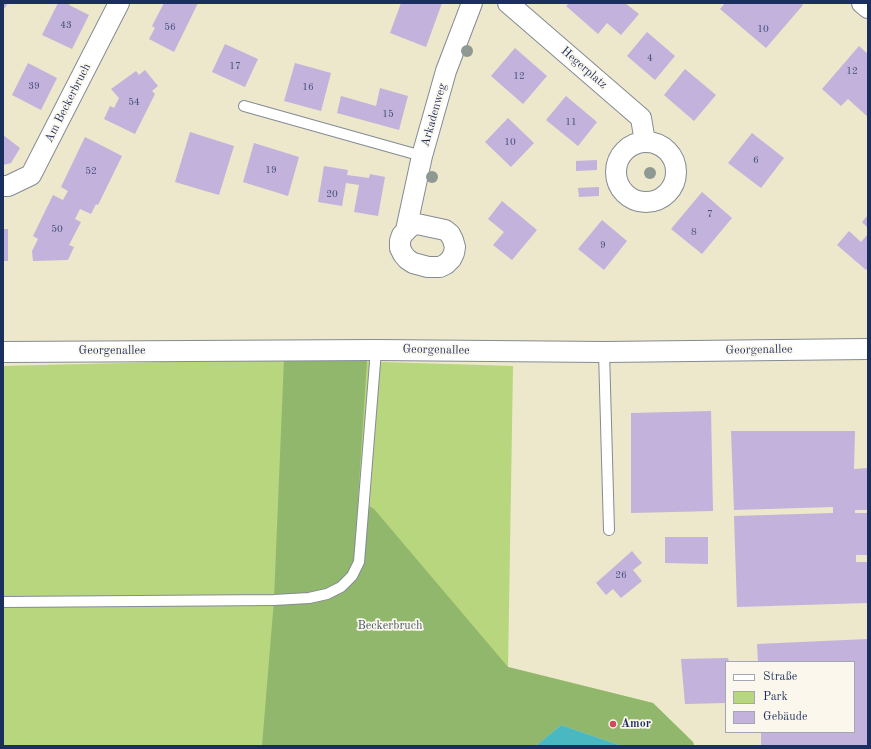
<!DOCTYPE html>
<meta charset="utf-8">
<style>
body{margin:0}
#map{position:relative;width:871px;height:749px;overflow:hidden;background:#ede7cb;font-family:"Old Standard TT",serif}
canvas{display:block}
.frame{position:absolute;inset:0;border:4px solid #1b2f5e;pointer-events:none}
.legend{position:absolute;left:725px;top:661px;width:130px;height:72px;box-sizing:border-box;background:#fbf7ec;border:1px solid #a1a7b3;margin:0;padding:5px 7px;list-style:none;font-size:12px;color:#1b2f5e}
.legend li{display:flex;align-items:center;gap:8px;height:20px}
.legend b{width:20px;border:1px solid #a1a7b3}
</style>
<div id="map">
<canvas width="871" height="749"></canvas>
<div class="frame"></div>
<ul class="legend">
<li><b style="height:5px;background:#fff"></b>Straße</li>
<li><b style="height:11px;background:#b7d67d"></b>Park</li>
<li><b style="height:11px;background:#c2b2dc"></b>Gebäude</li>
</ul>
</div>
<script>
const ctx = document.querySelector('canvas').getContext('2d');
ctx.lineJoin = 'round';
function fillPath(path, color) { ctx.fillStyle = color; ctx.fill(path, 'evenodd'); }
const toPath = rows => new Path2D(rows.map(r => 'M' + r).join(''));
function trace(path, color, width, dash) { ctx.strokeStyle = color; ctx.lineWidth = width; ctx.lineCap = dash ? 'butt' : 'round'; ctx.setLineDash(dash || []); ctx.stroke(path); }
function drawText(font, color, halo, rows, align = 'center') {
  ctx.font = font + ' "Old Standard TT",serif'; ctx.lineWidth = 3.5; ctx.setLineDash([]); ctx.textBaseline = 'middle'; ctx.strokeStyle = halo; ctx.fillStyle = color; for (const [text, x, y, turn = 0] of rows) {
    ctx.save(); ctx.translate(x, y); ctx.rotate((+turn || 0) * Math.PI / 180); ctx.textAlign = isNaN(turn) ? turn : align; if (halo) ctx.strokeText(text, 0, 0); ctx.fillText(text, 0, 0); ctx.restore();
  }
}
const green = toPath([
 [284,359,513,366,508,667,653,703,693,742,694,746,622,746,561,725,538,744,537,746,3,746,3,366]
]);
const forest = toPath([
 [284,359,367,361,358,499,374,509,508,667,653,703,693,742,694,746,622,746,561,725,538,744,537,746,262,746,274,600]
]);
const water = toPath([
 [561,725,622,746,537,746,538,744]
]);
const building = toPath([
 [3,3,8,3,5,8,3,7],
 [58,3,70,3,69,5,89,15,72,49,42,35],
 [164,3,198,3,174,52,149,39,155,28,152,26],
 [401,3,442,3,426,47,390,33],
 [569,3,625,3,639,14,621,35,607,23,598,34,566,6],
 [725,3,801,3,803,5,766,48,720,9],
 [647,32,675,56,655,80,627,56],
 [225,44,258,59,245,87,212,72],
 [859,46,868,54,868,117,848,99,841,106,822,89],
 [515,48,547,76,523,104,491,76],
 [28,63,57,78,41,110,12,95],
 [295,63,331,73,321,111,284,101],
 [685,69,716,95,694,121,664,95],
 [145,70,158,86,152,91,155,94,135,134,104,119,110,106,114,108,119,98,111,89,136,71,139,75],
 [380,88,408,96,399,130,337,113,341,96,376,106],
 [566,96,597,122,578,146,546,120],
 [508,118,534,143,511,167,485,142],
 [190,132,234,146,219,195,175,182],
 [752,133,784,158,761,188,728,163],
 [3,135,20,148,11,163,3,165],
 [85,137,122,156,98,205,96,204,91,214,80,209,75,219,81,222,69,245,74,247,68,260,33,261,32,251,38,239,33,236,53,195,63,200,68,191,61,187],
 [254,143,299,157,288,196,243,182],
 [597,160,597,170,576,171,576,161],
 [324,166,348,170,347,175,369,178,370,174,385,177,378,216,354,212,359,185,346,183,342,206,318,202],
 [599,187,599,196,579,197,578,188],
 [702,192,732,218,702,254,671,229],
 [502,201,537,230,512,260,493,245,504,232,488,219],
 [868,215,868,228,862,222],
 [602,220,627,241,604,270,578,249],
 [3,229,8,229,8,261,3,261],
 [849,231,861,242,868,234,868,267,866,270,837,245],
 [711,411,713,511,631,513,631,413],
 [731,431,855,431,854,469,868,468,868,510,855,510,855,513,868,513,868,555,856,555,856,562,868,562,868,603,737,607,734,516,833,513,833,507,734,510],
 [665,537,708,537,708,564,665,563],
 [632,551,642,563,633,570,642,581,621,598,613,589,606,595,596,583],
 [868,639,868,746,761,746,761,732,854,732,854,662,758,662,757,644],
 [728,658,729,662,726,662,726,703,685,704,681,659]
]);
const service = toPath([
 [244,106,422,156],
 [604,352,609,530],
 [3,602,274,600,309,598,327,594,341,587,352,576,359,562,376,350]
]);
const minor = toPath([
 [508,3,641,118,645,142],
 [862,3,868,8],
 '616 172a30 30 0 1 1 60 0a30 30 0 1 1-60 0Z',
 [3,186,8,186,31,175,119,3],
 [417,224,445,230,450,234,453,240,455,247,454,253,451,259,446,264,440,267,428,267,413,263,407,259,403,254,400,248,400,241,402,235,411,226,417,224],
 [406,230,422,156,446,71,472,3],
 [3,352,376,350,604,352,868,349]
]);
const trees = [
 [467,51],
 [650,173],
 [432,177]
];
const markers = [
 [613,724,4,"#d1495b"]
];
const numberNames = [
 ["43",66,25],
 ["56",170,27],
 ["10",763,29],
 ["4",650,58],
 ["17",235,66],
 ["12",852,71],
 ["12",519,76],
 ["39",34,86],
 ["16",308,87],
 ["54",134,102],
 ["15",388,114],
 ["11",571,122],
 ["10",510,142],
 ["6",756,160],
 ["19",271,170],
 ["52",91,171],
 ["20",332,194],
 ["7",710,214],
 ["50",57,229],
 ["8",694,232],
 ["9",603,245],
 ["26",621,575]
];
const streetNames = [
 ["Hegerplatz",584,68,41],
 ["Am Beckerbruch",68,103,-63],
 ["Arkadenweg",434,115,-74],
 ["Georgenallee",436,350,1],
 ["Georgenallee",759,350,-1],
 ["Georgenallee",112,351]
];
const parkNames = [
 ["Beckerbruch",390,626]
];
const poiNames = [
 ["Amor",621,724]
];
fillPath(green, '#b7d67d');
fillPath(forest, '#91b76c');
fillPath(water, '#49b8c1');
fillPath(building, '#c2b2dc');
trace(service, '#848b94', 12);
trace(minor, '#848b94', 22);
trace(service, '#fff', 10);
trace(minor, '#fff', 20);
ctx.fillStyle = '#8f9993';
for (const [x, y] of trees) { ctx.beginPath(); ctx.arc(x, y, 6, 0, 2 * Math.PI); ctx.fill(); }
for (const [x, y, r, color] of markers) { const dot = new Path2D(); dot.arc(x, y, r, 0, 2 * Math.PI); ctx.fillStyle = color; ctx.fill(dot); trace(dot, '#fbf7ec', 1.5); }
drawText('10px', '#45507e', null, numberNames);
drawText('12px', '#1b2f5e', '#fbf7ec', streetNames);
drawText('12px', '#425966', '#fbf7ec', parkNames);
drawText('bold 12px', '#1b2f5e', '#fbf7ec', poiNames, 'left');
</script>
